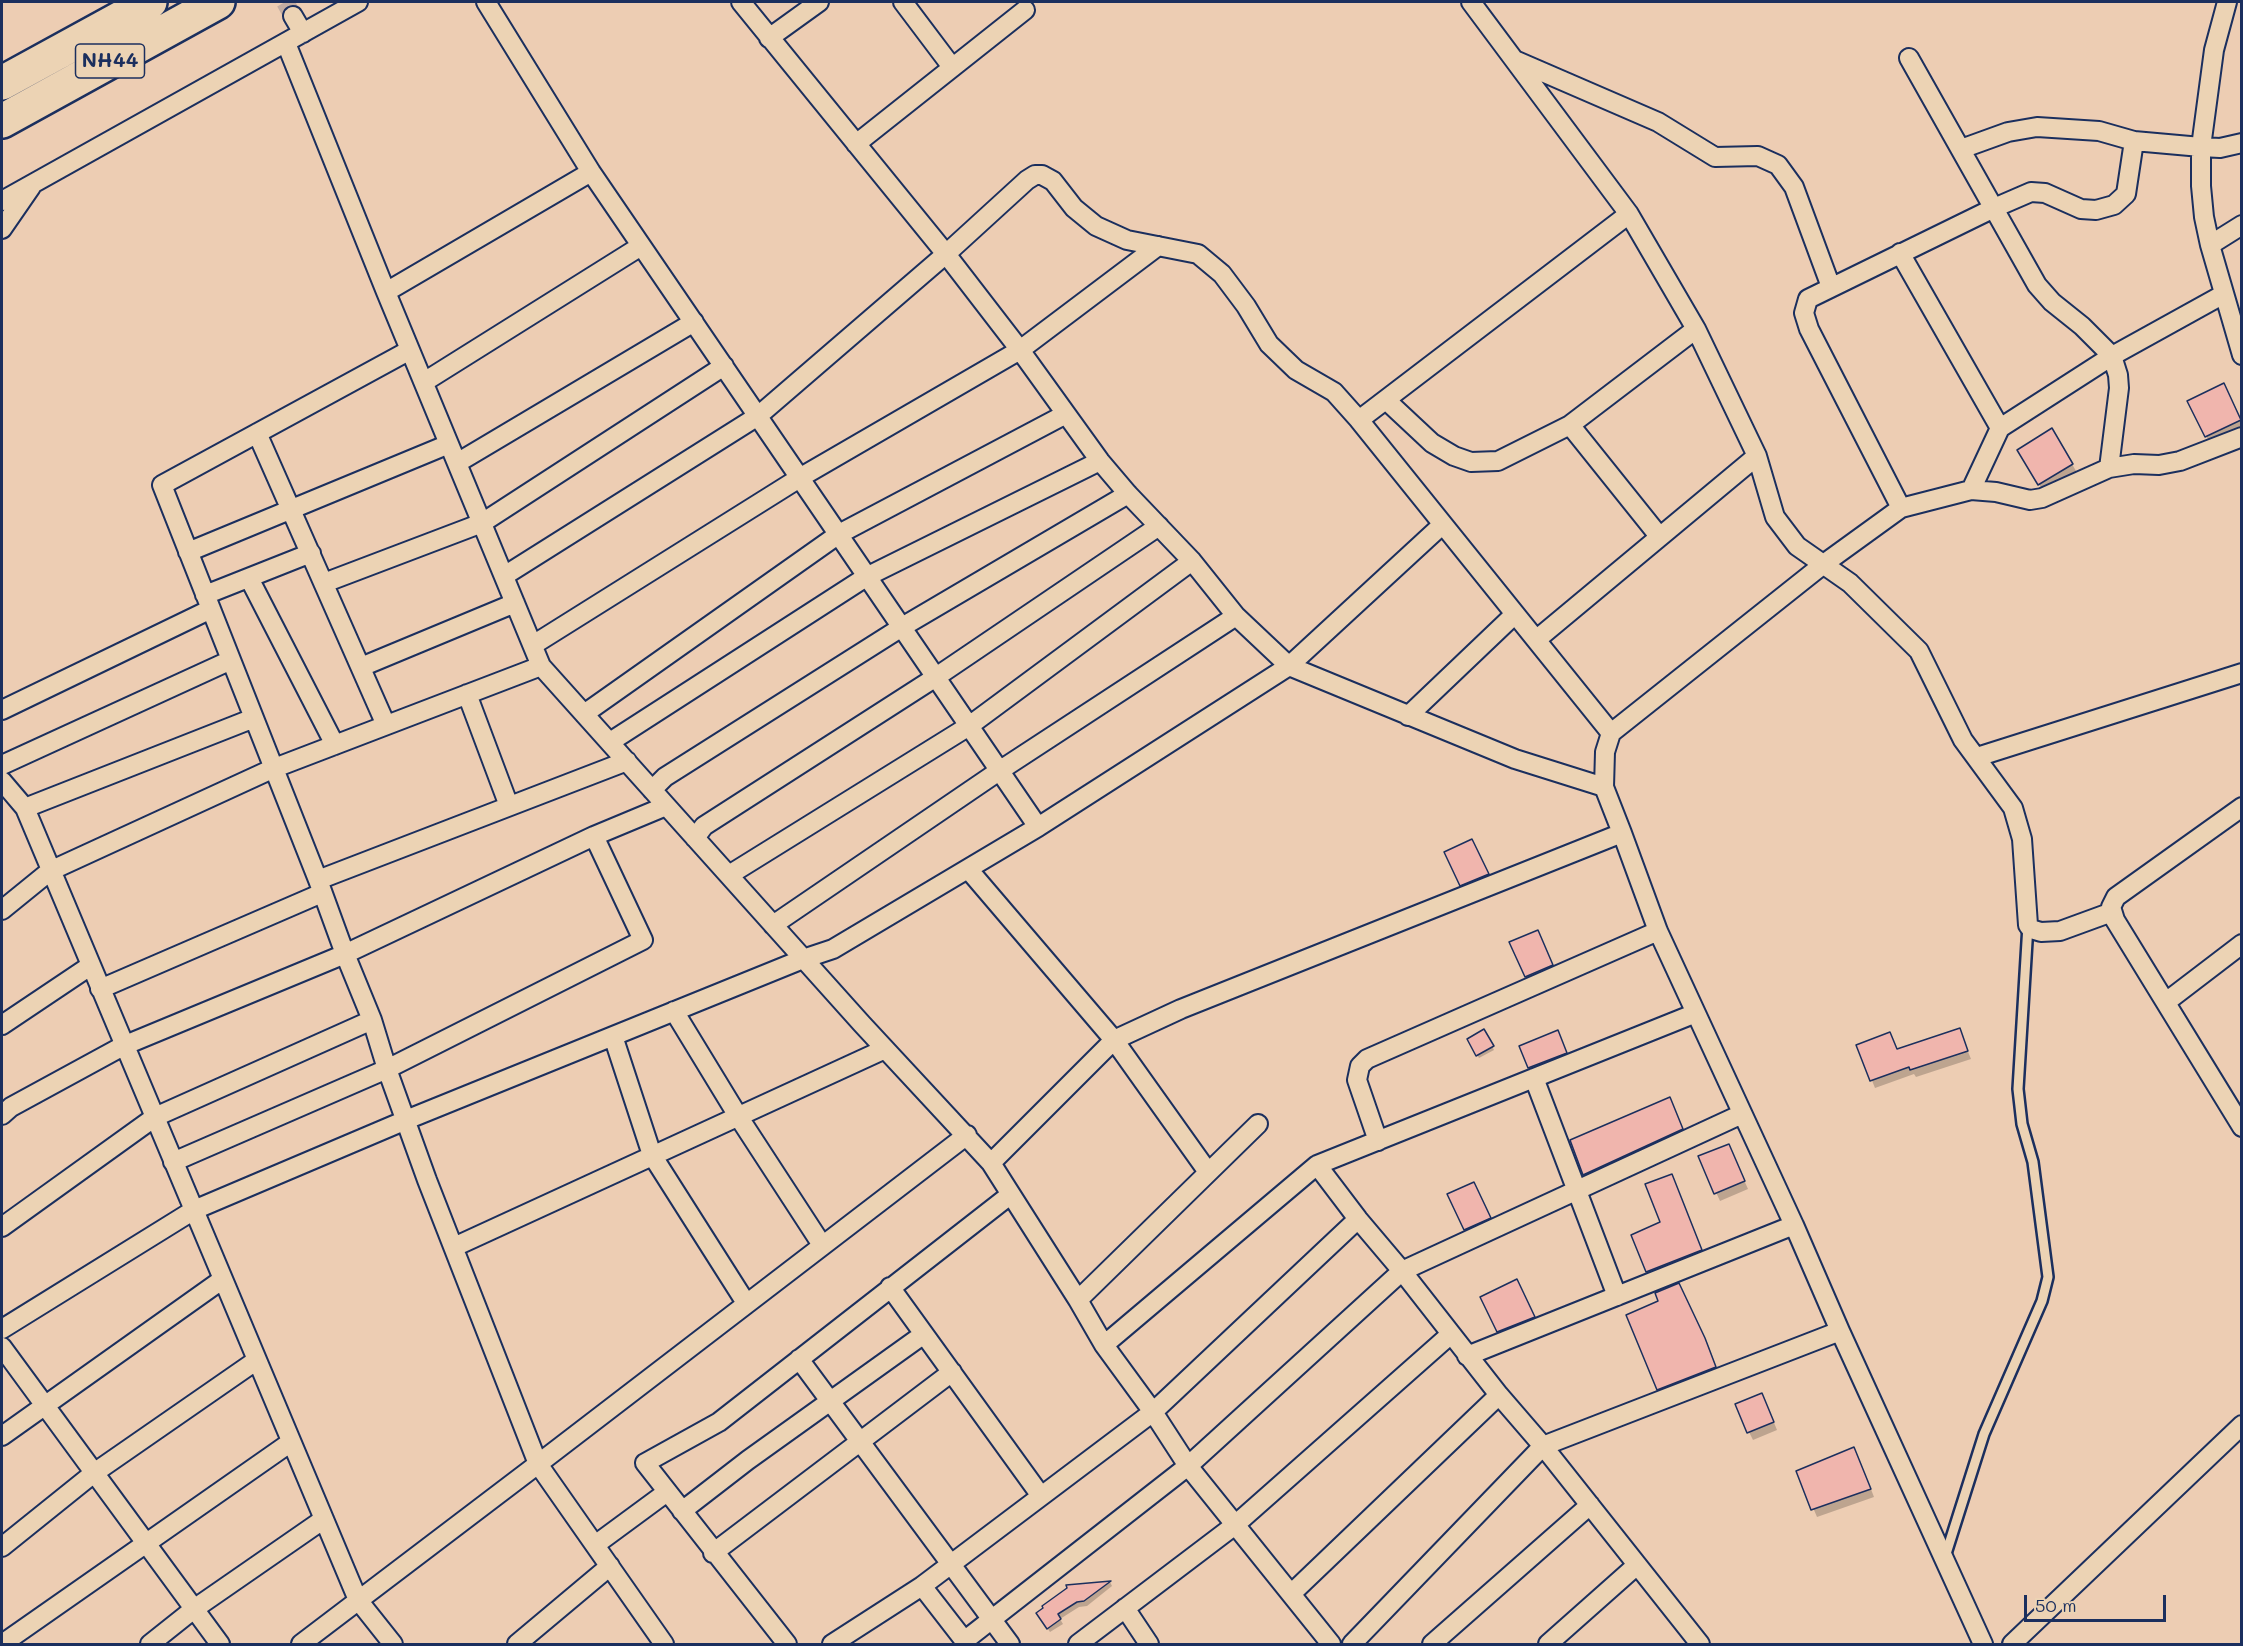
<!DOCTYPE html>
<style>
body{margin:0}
#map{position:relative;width:2243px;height:1646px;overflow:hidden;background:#edcdb3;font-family:Mali,sans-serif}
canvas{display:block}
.frame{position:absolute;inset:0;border:3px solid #1b2f5e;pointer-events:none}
.scale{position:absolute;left:2024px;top:1595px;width:142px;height:27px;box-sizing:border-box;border:3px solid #1b2f5e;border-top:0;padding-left:8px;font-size:18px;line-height:21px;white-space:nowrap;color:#1b2f5e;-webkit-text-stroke:4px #ecd3b4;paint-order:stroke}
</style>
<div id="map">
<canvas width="2243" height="1646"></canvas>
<div class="frame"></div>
<div class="scale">50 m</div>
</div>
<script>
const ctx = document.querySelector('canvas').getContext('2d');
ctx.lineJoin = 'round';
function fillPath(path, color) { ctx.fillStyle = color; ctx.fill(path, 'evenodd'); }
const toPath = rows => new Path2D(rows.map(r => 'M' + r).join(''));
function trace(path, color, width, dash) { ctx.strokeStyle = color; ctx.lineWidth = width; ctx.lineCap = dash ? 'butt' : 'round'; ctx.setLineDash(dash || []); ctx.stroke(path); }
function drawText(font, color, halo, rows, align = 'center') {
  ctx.font = font + ' Mali,sans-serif'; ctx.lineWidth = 6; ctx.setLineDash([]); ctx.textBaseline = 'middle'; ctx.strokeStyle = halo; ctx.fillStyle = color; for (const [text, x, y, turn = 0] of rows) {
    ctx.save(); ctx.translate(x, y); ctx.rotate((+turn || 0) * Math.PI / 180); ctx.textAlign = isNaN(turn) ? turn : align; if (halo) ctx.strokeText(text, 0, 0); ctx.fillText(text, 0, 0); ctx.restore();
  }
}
const shadow = toPath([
 [2224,385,2242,420,2242,434,2213,448,2206,436],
 [2052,430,2079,476,2046,496,2019,450],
 [1476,848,1492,882,1465,892,1461,885],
 [1541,939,1556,973,1530,984,1511,942],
 [1959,1030,1971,1059,1916,1077,1914,1074,1875,1088,1858,1046,1890,1034,1897,1050],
 [1483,1031,1494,1050,1479,1058,1469,1039],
 [1561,1040,1570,1060,1533,1075,1520,1047],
 [1669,1098,1688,1139,1590,1185,1572,1141],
 [1732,1153,1748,1189,1720,1201,1700,1157],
 [1675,1183,1705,1257,1652,1279,1633,1235,1662,1223],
 [1478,1191,1494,1225,1469,1237,1465,1229],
 [1683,1292,1709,1347,1719,1374,1663,1396,1658,1389],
 [1523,1293,1540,1329,1505,1343,1499,1331],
 [1766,1403,1777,1430,1753,1440,1749,1432],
 [1858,1456,1874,1497,1817,1517,1798,1472],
 [1110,1582,1112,1586,1087,1606,1079,1607,1060,1619,1063,1624,1050,1632,1040,1618,1045,1609,1068,1589,1068,1586]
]);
const building = toPath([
 [2224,383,2241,420,2205,437,2187,401,2224,383],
 [2052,428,2073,464,2038,485,2017,450,2052,428],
 [1472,839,1489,874,1460,886,1444,852,1472,839],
 [1538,930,1553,965,1525,977,1509,942,1538,930],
 [1960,1028,1968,1051,1910,1070,1909,1067,1870,1081,1856,1045,1890,1032,1897,1049,1960,1028],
 [1484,1029,1494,1046,1476,1056,1467,1039,1484,1029],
 [1558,1030,1567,1053,1528,1068,1519,1046,1558,1030],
 [1670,1097,1683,1129,1583,1175,1570,1140,1670,1097],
 [1729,1144,1745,1181,1714,1194,1698,1156,1729,1144],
 [1672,1174,1702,1250,1646,1272,1631,1235,1660,1222,1645,1184,1672,1174],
 [1474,1182,1491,1218,1464,1230,1447,1194,1474,1182],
 [1517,1279,1535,1317,1497,1332,1480,1297,1517,1279],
 [1679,1283,1705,1338,1716,1367,1657,1390,1626,1315,1658,1301,1655,1293,1679,1283],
 [1762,1393,1774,1422,1747,1433,1735,1404,1762,1393],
 [1854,1447,1871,1489,1811,1510,1796,1471,1854,1447],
 [1111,1581,1084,1601,1077,1602,1058,1614,1061,1619,1047,1629,1036,1613,1043,1608,1042,1606,1067,1588,1066,1585,1111,1581]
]);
const streetTunnel = toPath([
 [285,2,293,16]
]);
const lane = toPath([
 [1945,1557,1984,1434,2042,1301,2048,1277,2033,1162,2022,1124,2018,1089,2028,925]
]);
const street = toPath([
 [486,2,591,172,1038,827],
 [903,2,952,67],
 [1471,2,1629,214,1696,329,1757,456,1775,517,1797,546,1850,583,1919,651,1963,740,2013,808,2022,839,2028,925,2031,929,2041,932,2060,931,2112,912],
 [2227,2,2214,50,2201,147,2201,186,2204,217,2210,245,2242,355],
 [293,16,303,33],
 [769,38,819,2],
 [286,43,386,292,541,666,862,1024,991,1163,1078,1300,1104,1345,1153,1412,1188,1466,1331,1644],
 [1909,58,2037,285,2052,302,2082,326,2112,356,2118,375,2119,388,2109,468],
 [1517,61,1658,122,1715,157,1758,156,1778,165,1794,187,1831,287],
 [856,144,1025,10],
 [1961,149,2008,132,2037,127,2099,131,2134,141,2201,147,2220,148,2242,143],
 [2,201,358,2],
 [2,229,31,187],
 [2210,245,2242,225],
 [1900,253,2000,428],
 [386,292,591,172],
 [424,382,641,246],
 [1386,400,1432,443,1454,456,1471,462,1498,461,1570,425,1696,329],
 [1359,420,1629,214],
 [1570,425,1659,536],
 [257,433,386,725],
 [457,463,694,322],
 [1971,490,2000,428,2112,356,2224,294],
 [1901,508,1809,329,1804,313,1808,299,1994,208,2031,192,2045,193,2081,209,2096,210,2114,205,2126,194,2134,141],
 [1442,525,1289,666,1515,759,1604,787],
 [188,552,449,444],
 [504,576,758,416,946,254,1027,180,1035,175,1042,175,1053,181,1074,208,1096,226,1127,240,1198,254,1222,274,1246,306,1269,344,1296,370,1334,392,1359,420,1611,733],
 [249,578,335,745],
 [324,583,482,523,724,366],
 [205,595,311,553],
 [1536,640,1757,456],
 [533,645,801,477,1020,350,1158,246],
 [361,667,515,603],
 [467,694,509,806],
 [2,710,211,609],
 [584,714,839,534,1066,414],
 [1408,716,1514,615],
 [610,742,866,577,1100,461],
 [1977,757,2242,673],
 [627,761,318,880,345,954,372,1020,387,1069,427,1180,538,1464,967,1135],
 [2,765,231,660],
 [2,781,25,808,358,1600,393,1644],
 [652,790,665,777,902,627,1128,494],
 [2242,807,2116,897,2111,907,2115,920,2242,1127],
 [25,808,254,718],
 [1622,833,1604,787,1605,752,1611,733,1825,563,1901,508,1971,490,1996,492,2030,500,2042,498,2109,468,2134,464,2159,465,2180,461,2242,437],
 [695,838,704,826,936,677,1159,526],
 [968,869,1114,1040,1208,1172],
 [729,875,969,726,1192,561],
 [318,880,162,485,410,350],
 [2,910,50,871,272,769,541,666],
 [773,925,999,771,1236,616],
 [100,989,322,893],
 [2166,1002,2242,944],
 [674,1011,738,1116,822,1245],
 [1696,1013,1317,1165,1358,1219,1402,1271,1499,1395,1543,1446,1700,1644],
 [2,1025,90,966],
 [613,1036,652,1155,746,1303],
 [1534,1078,1617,1296],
 [2,1115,11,1107,123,1046,345,954,594,836,666,806],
 [1378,1141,1357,1080,1360,1066,1367,1059,1658,931],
 [173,1162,387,1069,643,940,594,836],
 [991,1163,1114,1040,1181,1009,1622,833,1658,931,1794,1225,1840,1331,1983,1644],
 [2,1227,155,1117,372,1020],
 [454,1247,885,1049],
 [890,1287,1041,1496],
 [1078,1300,1258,1124],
 [2,1329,194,1210,406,1120,803,959,833,949,1038,827,1289,666,1236,616,1192,561,1128,494,1100,461,1020,350,946,254,741,2],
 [1104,1345,1317,1165],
 [2,1347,220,1644],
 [1467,1356,1794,1225],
 [799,1359,1010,1644],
 [2,1436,223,1279],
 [682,1511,748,1460,924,1334],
 [595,1545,667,1492],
 [2,1547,94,1473,257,1360],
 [713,1553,952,1372],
 [922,1586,967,1644],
 [1291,1594,1499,1395],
 [1125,1608,1149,1644],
 [964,1641,1188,1466,1402,1271,1742,1114],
 [2,1644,291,1442],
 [150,1644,194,1609,324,1519],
 [301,1644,538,1464,664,1644],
 [517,1644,610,1566],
 [787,1644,645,1463,719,1422,1010,1195],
 [832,1644,922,1586,1153,1412,1358,1219],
 [1078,1644,1235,1525,1451,1334],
 [1352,1644,1543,1446,1840,1331],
 [1432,1644,1590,1505],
 [1548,1644,1637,1565],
 [2012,1644,2242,1425]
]);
const highway = toPath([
 [2,83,150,2],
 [2,121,218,2]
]);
const shields = [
 [110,61,69]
];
const shieldNames = [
 ["NH44",110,61]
];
fillPath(shadow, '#0003');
fillPath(building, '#f0b5ad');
trace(building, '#1b2f5e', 1.5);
trace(streetTunnel, '#c3ada2', 18, [18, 9]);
trace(lane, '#1b2f5e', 14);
trace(street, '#1b2f5e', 22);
trace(highway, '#1b2f5e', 38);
trace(lane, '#ecd3b4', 9);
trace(street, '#ecd3b4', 18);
trace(highway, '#ecd3b4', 33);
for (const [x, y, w] of shields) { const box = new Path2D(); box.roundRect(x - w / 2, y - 17, w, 34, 4.5); ctx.fillStyle = '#ecd3b4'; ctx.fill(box); trace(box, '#1b2f5e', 1.5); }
drawText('bold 20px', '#1b2f5e', null, shieldNames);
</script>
